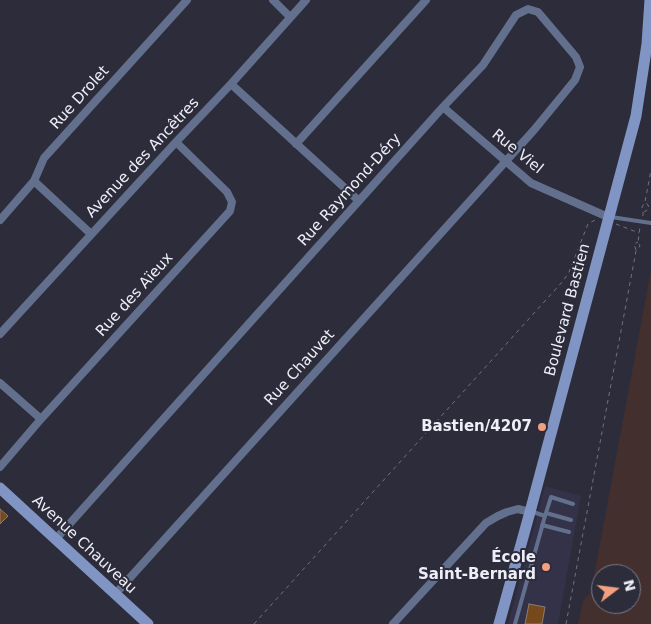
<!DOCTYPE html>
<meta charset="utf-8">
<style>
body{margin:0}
#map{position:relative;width:651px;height:624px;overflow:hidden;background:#2c2c3b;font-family:"DejaVu Sans",sans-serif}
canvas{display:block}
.north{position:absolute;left:591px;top:564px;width:50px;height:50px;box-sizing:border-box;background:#2c2c3b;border:1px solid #7a7a87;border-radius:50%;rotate:75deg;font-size:14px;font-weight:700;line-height:20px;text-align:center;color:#eeeef8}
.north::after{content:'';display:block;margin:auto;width:18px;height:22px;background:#f2a080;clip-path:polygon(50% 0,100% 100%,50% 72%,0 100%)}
</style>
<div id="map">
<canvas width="651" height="624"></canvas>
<div class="north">N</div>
</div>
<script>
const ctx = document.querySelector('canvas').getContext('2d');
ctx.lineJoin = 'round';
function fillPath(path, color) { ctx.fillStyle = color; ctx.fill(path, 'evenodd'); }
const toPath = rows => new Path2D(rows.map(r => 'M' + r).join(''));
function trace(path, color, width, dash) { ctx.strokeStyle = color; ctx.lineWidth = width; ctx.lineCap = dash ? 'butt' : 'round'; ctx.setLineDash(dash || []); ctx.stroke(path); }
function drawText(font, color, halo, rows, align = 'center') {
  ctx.font = font + ' "DejaVu Sans",sans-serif'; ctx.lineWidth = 4; ctx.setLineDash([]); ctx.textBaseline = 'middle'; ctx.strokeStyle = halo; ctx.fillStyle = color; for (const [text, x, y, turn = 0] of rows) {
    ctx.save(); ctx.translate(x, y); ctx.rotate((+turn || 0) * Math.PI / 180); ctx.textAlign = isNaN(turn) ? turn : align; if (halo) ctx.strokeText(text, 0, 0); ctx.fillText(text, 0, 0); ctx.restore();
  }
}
const built = toPath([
 [545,486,581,496,558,624,508,624]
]);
const industrial = toPath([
 [651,270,651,624,578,624,583,601,591,592],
 [601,574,631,574,631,604,601,604]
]);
const building = toPath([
 [0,509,8,516,0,524,0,509],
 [529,604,545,607,542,624,525,624,529,604]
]);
const path = toPath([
 [644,212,649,209,648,205,646,202],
 [643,216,643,212,642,207,645,202,651,170],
 [616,224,639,233],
 [636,250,634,244,638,242],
 [254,624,563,281,569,272,588,224,595,220],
 [566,624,636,251,640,246,638,242,640,227]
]);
const service = toPath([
 [611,217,651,223],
 [546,513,571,520],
 [545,516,551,497,573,504],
 [542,525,569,532],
 [515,624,545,516,533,512]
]);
const minor = toPath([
 [273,0,290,17],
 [231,84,359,201],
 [443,107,531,183,608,217],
 [296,144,426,0],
 [34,181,91,234],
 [0,220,34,181,44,158,187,0],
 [0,334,176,142,231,84,306,0],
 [0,383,41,419],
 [0,467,41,419,230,211,232,202,227,192,176,142],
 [55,540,443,107,483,65,516,15,528,9,538,12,576,57,580,67,575,80,534,130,118,591,116,595],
 [393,624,486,523,498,516,507,512,518,509,530,512]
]);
const secondary = toPath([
 [0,488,148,624],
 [499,624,530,512,636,116,647,44,650,0]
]);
const markers = [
 [542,427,5,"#f2a080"],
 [546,567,5,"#f2a080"]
];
const streetNames = [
 ["Rue Drolet",80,98,-48],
 ["Rue Viel",517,152,39],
 ["Avenue des Ancêtres",143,158,-47],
 ["Rue Raymond-Déry",350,190,-48],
 ["Rue des Aïeux",135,295,-48],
 ["Boulevard Bastien",568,310,-75],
 ["Rue Chauvet",300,368,-48],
 ["Avenue Chauveau",84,545,43]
];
const poiNames = [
 ["Bastien/4207",532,427],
 ["École",536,558],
 ["Saint-Bernard",536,575]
];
fillPath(built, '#333248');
fillPath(industrial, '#442f2f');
fillPath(building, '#76491c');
trace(building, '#8d7d70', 1);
trace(path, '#72727f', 1, [4, 4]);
trace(service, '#63708d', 4);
trace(minor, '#63708d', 8);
trace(secondary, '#8095c3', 11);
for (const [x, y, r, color] of markers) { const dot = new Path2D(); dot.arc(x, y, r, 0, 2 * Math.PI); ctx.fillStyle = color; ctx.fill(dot); trace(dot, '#2c2c3b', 2); }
drawText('15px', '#eeeef8', '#2c2c3b', streetNames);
drawText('bold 15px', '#eeeef8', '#2c2c3b', poiNames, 'right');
</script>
